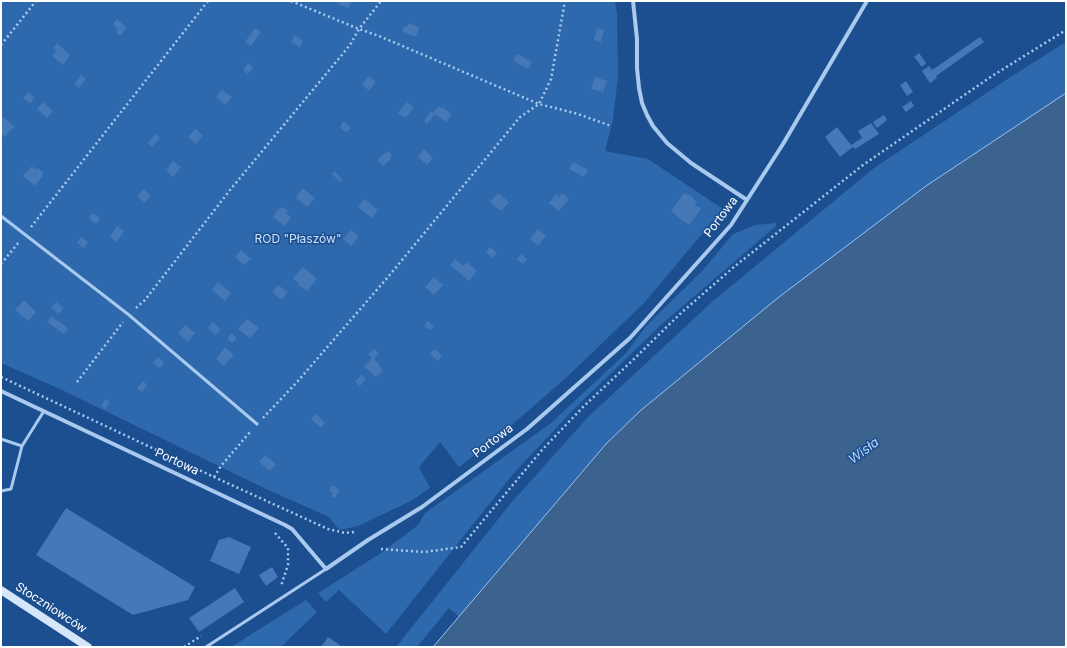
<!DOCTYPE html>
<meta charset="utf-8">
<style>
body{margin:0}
#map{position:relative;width:1067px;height:648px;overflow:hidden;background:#1b4f8f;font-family:Inter,sans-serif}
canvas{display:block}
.frame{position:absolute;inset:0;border:2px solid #fff;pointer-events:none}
</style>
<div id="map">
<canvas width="1067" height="648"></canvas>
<div class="frame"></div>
</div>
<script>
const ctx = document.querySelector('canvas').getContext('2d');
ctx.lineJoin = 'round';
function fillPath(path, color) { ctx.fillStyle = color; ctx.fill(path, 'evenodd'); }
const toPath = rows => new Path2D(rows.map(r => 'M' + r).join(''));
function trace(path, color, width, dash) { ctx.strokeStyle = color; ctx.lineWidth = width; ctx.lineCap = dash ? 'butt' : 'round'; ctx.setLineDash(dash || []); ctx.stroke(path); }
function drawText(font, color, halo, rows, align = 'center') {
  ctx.font = font + ' Inter,sans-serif'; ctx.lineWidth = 3; ctx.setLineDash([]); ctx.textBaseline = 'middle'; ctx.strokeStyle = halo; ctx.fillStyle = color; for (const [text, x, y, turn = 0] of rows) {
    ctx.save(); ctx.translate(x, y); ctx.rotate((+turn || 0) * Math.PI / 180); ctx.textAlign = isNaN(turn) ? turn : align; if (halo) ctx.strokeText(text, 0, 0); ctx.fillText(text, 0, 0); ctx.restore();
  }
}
const green = toPath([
 [1,1,615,1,617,15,618,77,613,120,605,151,648,159,723,209,644,303,567,377,491,443,459,467,440,442,419,467,430,488,411,501,358,526,339,530,329,517,264,488,62,390,1,363],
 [1066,42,1066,93,926,186,606,444,459,617,449,608,417,647,396,647,511,503,588,417,712,302,874,168,1009,78],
 [776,223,776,226,662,324,574,409,513,474,386,634,339,590,326,602,318,593,381,553,418,525,425,513,551,423,626,353,646,326,703,270,733,234,756,225],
 [306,600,317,612,281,647,231,647]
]);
const water = toPath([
 [1066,93,1066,647,433,647,606,444,640,411,779,297,926,186,1066,93]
]);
const building = toPath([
 [339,1,351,1,352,2,348,8,338,4],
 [117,19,127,28,120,36,116,32,118,30,113,24],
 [409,23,420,28,415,37,402,31,405,26,407,27],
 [255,28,261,32,251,46,245,42],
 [597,28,604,30,601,42,594,40],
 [295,35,303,41,300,47,291,42],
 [980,37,984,42,936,76,937,78,930,83,922,71,929,66,932,70],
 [57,43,70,55,63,65,52,56,56,51,53,48],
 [919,53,926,63,922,67,914,57],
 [517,54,532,62,528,69,513,61],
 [248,63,253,68,248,74,243,70],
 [81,75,86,79,79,88,74,84],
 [369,76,376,82,369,91,362,84],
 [595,77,607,81,603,92,591,89],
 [906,81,913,92,907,96,900,85],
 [222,90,232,97,225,105,216,97],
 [28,92,35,98,30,103,23,98],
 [911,101,914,106,906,112,902,107],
 [43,102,53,111,47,118,37,109],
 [407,102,414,108,405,118,398,113],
 [439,106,441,108,442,107,452,114,446,122,435,114,427,124,424,121,431,111,433,113],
 [1,115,15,127,13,129,12,128,5,137,1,134],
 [884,115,887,120,877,128,873,122],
 [344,121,351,128,346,133,340,127,342,125,341,124],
 [871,123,879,134,855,149,853,147,840,157,825,137,837,127,851,145,862,138,858,131],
 [195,129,203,135,196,144,188,137],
 [155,134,160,138,152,147,148,143],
 [424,149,433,158,427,165,418,157],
 [388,151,392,155,390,157,391,159,383,166,377,160],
 [173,161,181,167,173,177,166,171],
 [573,162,588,170,584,177,569,169],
 [32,166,36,170,38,168,44,173,42,175,43,176,35,186,23,176],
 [334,171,343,180,340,182,332,174],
 [303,188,315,198,307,207,296,198],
 [143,189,151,195,145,203,137,197],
 [498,193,509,202,501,211,490,202],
 [562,193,569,199,559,211,549,203,556,194,559,197],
 [684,193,693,197,693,199,697,202,695,205,701,209,689,225,676,216,677,215,671,211],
 [364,199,378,210,372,218,358,207],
 [282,207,288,210,286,213,291,217,285,226,273,217,279,208,280,209],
 [93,213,100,218,96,224,89,218],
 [117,226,124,231,117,242,110,237],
 [538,229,546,236,538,246,530,239],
 [351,230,359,236,351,246,343,239],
 [81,237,88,242,84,248,77,243],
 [490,247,497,253,492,258,486,252],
 [241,250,251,259,244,265,235,257],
 [521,254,527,259,523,264,517,259],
 [455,259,463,266,467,262,477,271,469,281,450,265],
 [303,267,317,279,307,291,298,285,299,284,293,278],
 [434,277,443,285,434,295,425,287],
 [218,282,231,293,225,301,212,290],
 [278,285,288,292,282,300,272,292],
 [24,300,36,312,28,321,15,310],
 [56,302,64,308,59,314,51,308],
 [51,316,68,328,64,334,47,322],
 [247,319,259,328,250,338,238,329],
 [428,321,434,326,430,330,424,326],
 [213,322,221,330,215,335,208,328],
 [185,325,195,333,188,342,178,333],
 [232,333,237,338,232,343,227,338],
 [225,347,234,355,224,366,216,359],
 [374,349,379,353,374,359,380,365,379,366,383,370,376,377,364,367,372,358,368,354],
 [435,349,442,356,438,361,430,354],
 [158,357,164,362,160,368,153,363],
 [361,375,366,379,360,386,355,382],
 [143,381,147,385,142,392,137,388],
 [106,399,110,402,105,409,101,405],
 [316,414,325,423,321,428,311,419],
 [265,455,276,464,270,471,259,462],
 [332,485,340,490,334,498,331,496,333,493,329,490],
 [66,508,195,587,188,600,133,615,36,555],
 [229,537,251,547,239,574,210,561,219,540],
 [272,567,278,577,266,586,259,575],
 [235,588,244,602,199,632,189,618],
 [328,637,340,645,339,647,321,647]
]);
const path = toPath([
 [291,1,359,29,379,36,539,104,578,114,611,126],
 [1,45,36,1],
 [31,227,208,1],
 [1,264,19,242],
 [136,308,145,300,230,190,350,45,359,29,381,1],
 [1,377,214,477,328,529,345,533,355,532],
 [77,382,123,322],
 [263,418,297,382,388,277,520,117,539,104,551,79,565,1],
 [214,477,221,466,250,432],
 [275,533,288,548,288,565,281,586],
 [381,549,424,552,461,547,542,450,584,406,632,361,681,313,735,266,863,165,992,76,1066,30],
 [184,647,201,636]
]);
const lane = toPath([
 [1,216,129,315,257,424],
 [1,439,22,446,44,411],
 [1,491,11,489,22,446],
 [206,647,326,569]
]);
const street = toPath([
 [633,1,637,39,637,68,639,88,642,103,647,115,653,126,667,143,691,163,747,200],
 [1,391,285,525,292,529,326,569,368,540,422,507,527,429,630,338,731,225,783,144,867,1]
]);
const secondary = toPath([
 [1,590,88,647]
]);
const streetNames = [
 ["Portowa",721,217,-53],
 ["Portowa",493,441,-37],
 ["Portowa",177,462,25],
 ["Stoczniowców",51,608,33]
];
const parkNames = [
 ["ROD \"Płaszów\"",298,239]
];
const waterNames = [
 ["Wisła",864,451,-37]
];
fillPath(green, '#2e69ad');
fillPath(water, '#3c6290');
trace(water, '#9cc4f0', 1);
fillPath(building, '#4478b7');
trace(path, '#a9c9ee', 2.5, [2, 3]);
trace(lane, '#a9c9ee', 3);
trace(street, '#a9c9ee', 4);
trace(secondary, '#d6e6fa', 8);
drawText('12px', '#fff', '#1b4f8f', streetNames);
drawText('12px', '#cfe3fa', '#1b4f8f', parkNames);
drawText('italic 13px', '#b5d3f5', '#1b4f8f', waterNames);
</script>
